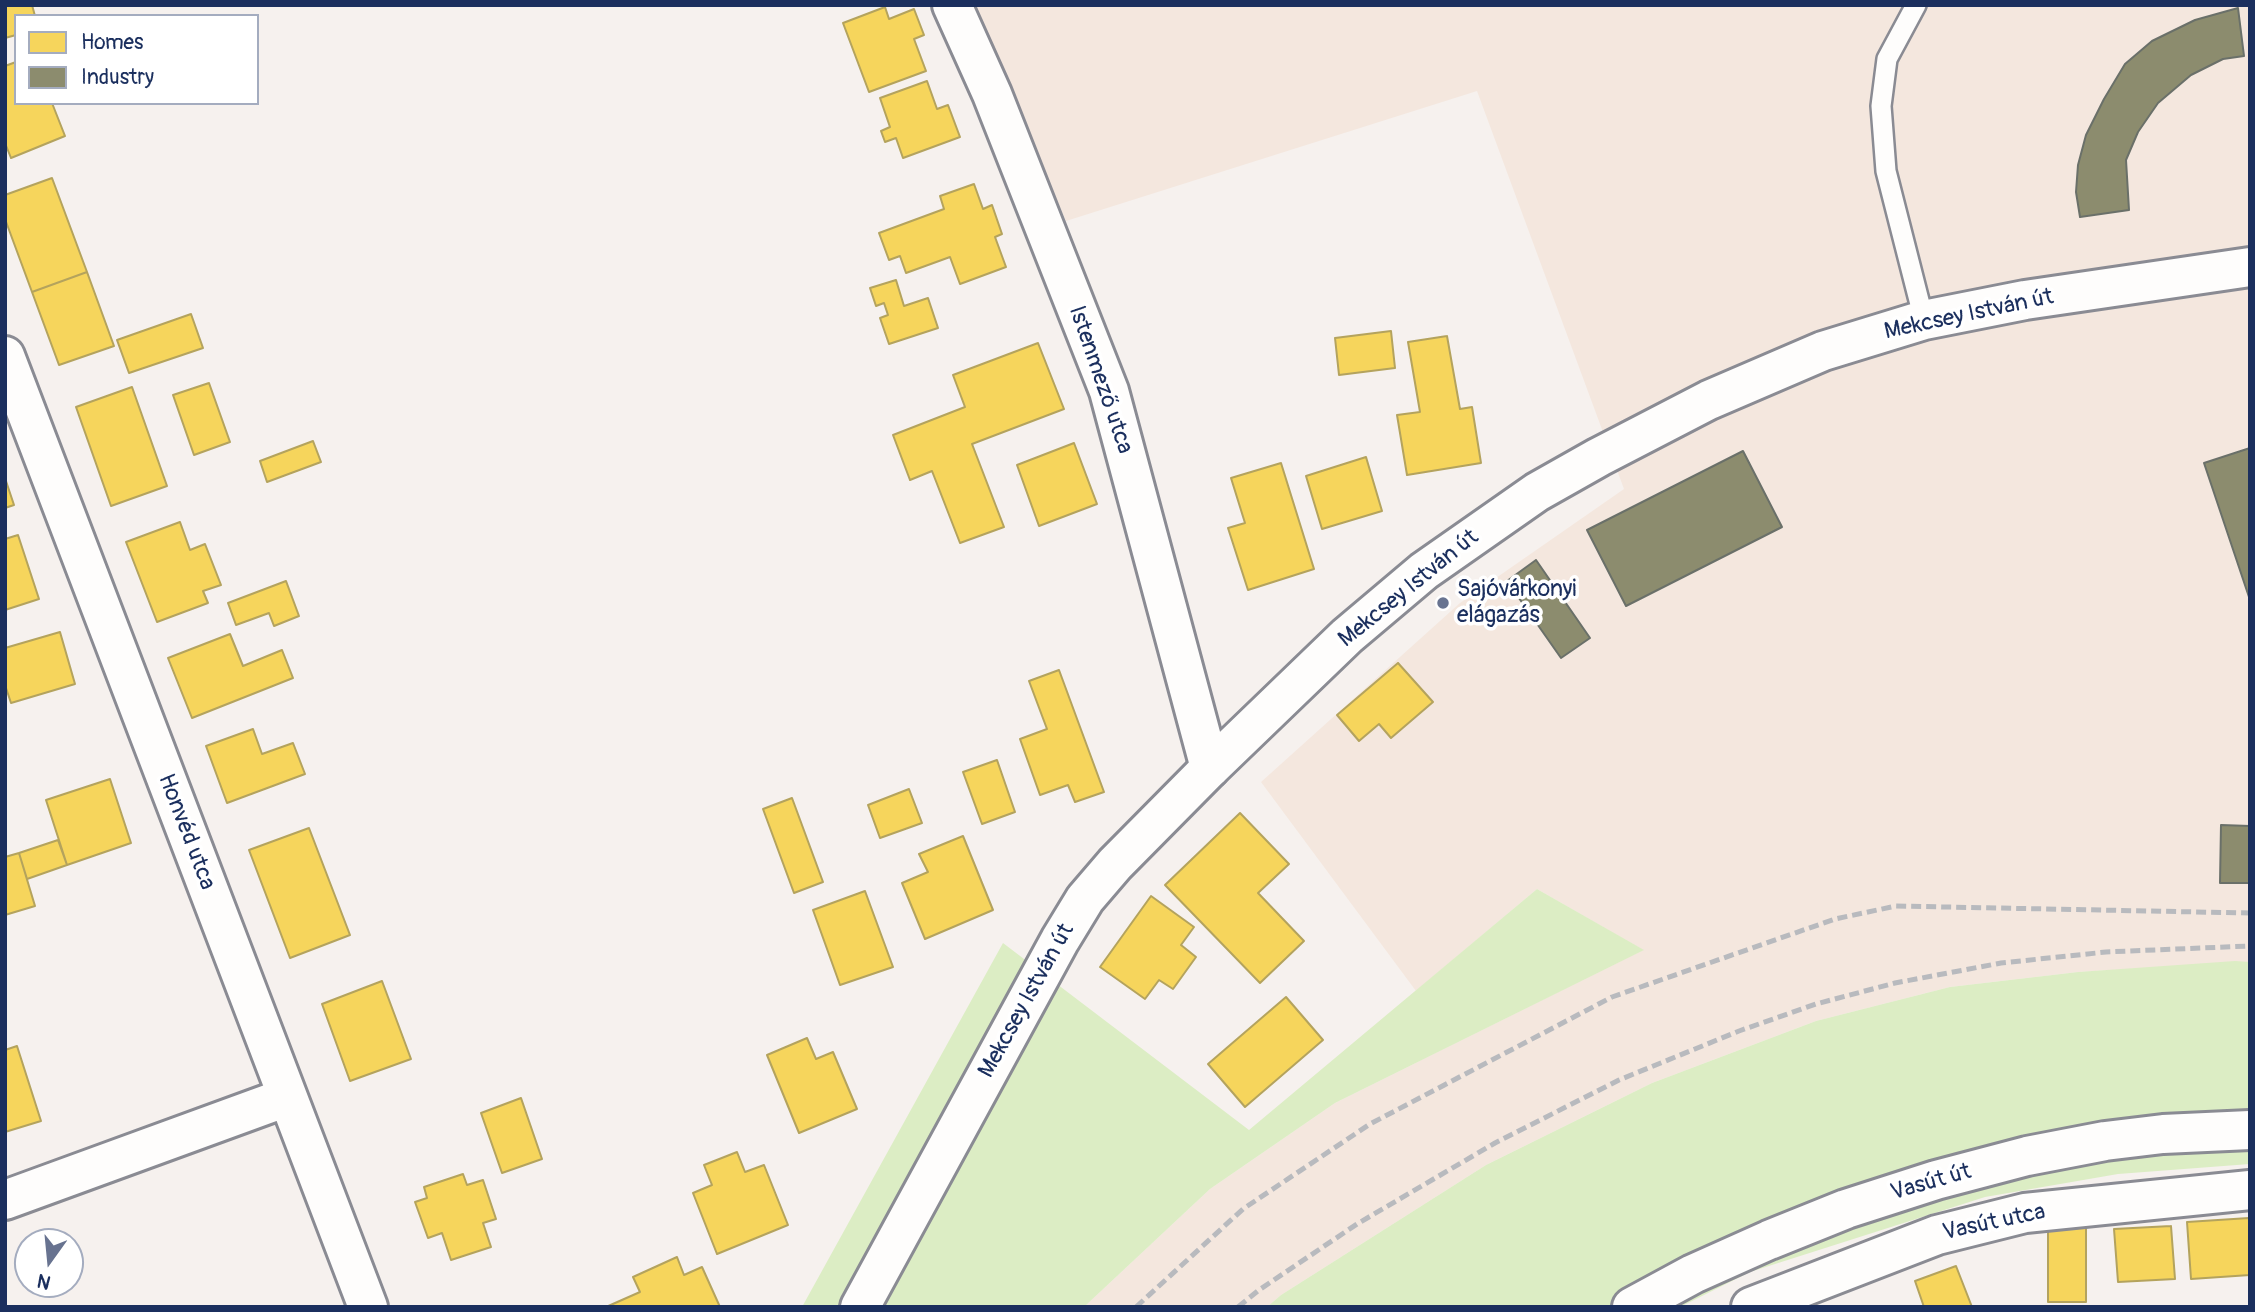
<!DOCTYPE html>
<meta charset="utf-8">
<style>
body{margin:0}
#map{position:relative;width:2255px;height:1312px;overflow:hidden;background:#f6f1ee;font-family:Pangolin,sans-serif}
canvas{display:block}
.frame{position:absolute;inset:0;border:7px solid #1b2f5e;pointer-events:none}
.legend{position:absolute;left:14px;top:14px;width:245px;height:91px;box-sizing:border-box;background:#fff;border:2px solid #a4acbf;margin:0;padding:9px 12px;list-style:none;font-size:21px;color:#1b2f5e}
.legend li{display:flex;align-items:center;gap:14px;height:35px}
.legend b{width:35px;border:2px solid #a4acbf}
.north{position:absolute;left:14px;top:1228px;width:70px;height:70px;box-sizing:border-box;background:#fff;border:2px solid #a4acbf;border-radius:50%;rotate:195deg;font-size:19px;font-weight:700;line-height:28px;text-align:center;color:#1b2f5e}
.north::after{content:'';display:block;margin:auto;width:24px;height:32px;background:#687390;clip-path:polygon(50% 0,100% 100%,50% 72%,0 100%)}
</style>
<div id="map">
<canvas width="2255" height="1312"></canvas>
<div class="frame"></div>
<ul class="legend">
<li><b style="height:19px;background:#f6d55c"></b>Homes</li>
<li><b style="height:19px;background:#8c8c6e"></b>Industry</li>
</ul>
<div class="north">N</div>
</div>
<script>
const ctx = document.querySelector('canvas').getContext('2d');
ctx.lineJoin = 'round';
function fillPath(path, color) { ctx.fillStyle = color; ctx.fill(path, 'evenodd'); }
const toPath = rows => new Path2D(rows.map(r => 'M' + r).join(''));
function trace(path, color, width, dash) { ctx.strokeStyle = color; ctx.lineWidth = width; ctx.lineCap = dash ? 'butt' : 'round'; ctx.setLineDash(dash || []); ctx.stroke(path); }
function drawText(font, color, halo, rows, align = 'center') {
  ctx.font = font + ' Pangolin,sans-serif'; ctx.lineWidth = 7; ctx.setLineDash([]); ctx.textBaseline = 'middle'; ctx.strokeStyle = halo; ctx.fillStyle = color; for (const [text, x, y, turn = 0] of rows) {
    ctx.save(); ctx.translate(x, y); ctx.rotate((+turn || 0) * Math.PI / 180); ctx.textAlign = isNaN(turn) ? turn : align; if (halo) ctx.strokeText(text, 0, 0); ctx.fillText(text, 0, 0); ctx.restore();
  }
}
const built = toPath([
 [973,5,2250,5,2250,962,2078,972,1950,987,1816,1021,1652,1083,1486,1165,1281,1295,1267,1307,1084,1307,1210,1189,1335,1103,1643,950,1537,889,1416,991,1261,782,1460,603,1624,489,1477,91,1066,221]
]);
const green = toPath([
 [1537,889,1644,950,1335,1103,1210,1189,1084,1307,802,1307,1003,943,1249,1130],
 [2235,961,2250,962,2250,1164,2118,1174,1985,1197,1750,1272,1680,1307,1267,1307,1281,1295,1486,1165,1652,1083,1816,1021,1950,987,2078,972]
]);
const homes = toPath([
 [5,5,32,5,35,16,16,16,16,35,5,38,5,5],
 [885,7,889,19,914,9,924,35,914,39,926,71,869,92,843,23,885,7],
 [16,62,16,103,52,103,65,136,11,158,5,143,5,66,16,62],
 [927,81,937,109,948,105,960,137,903,158,896,138,885,142,881,131,890,127,880,98,927,81],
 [52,178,87,272,32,292,5,219,5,195,52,178],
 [974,184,983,209,992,205,1002,234,995,237,1006,267,960,284,950,257,906,273,900,256,889,260,879,233,944,209,940,196,974,184],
 [87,272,114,346,59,365,32,292,87,272],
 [896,280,904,306,928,298,938,328,889,344,880,318,888,315,884,303,876,306,870,288,896,280],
 [191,314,203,348,129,373,117,340,191,314],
 [1391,331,1395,368,1339,375,1335,338,1391,331],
 [1447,336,1460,409,1472,407,1481,463,1407,475,1397,415,1420,412,1408,342,1447,336],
 [1038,343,1064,409,972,444,1004,527,960,543,932,471,910,480,893,435,965,407,953,375,1038,343],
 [209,383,230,442,194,455,173,395,209,383],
 [132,387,167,486,111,506,76,407,132,387],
 [313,441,321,462,267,482,260,461,313,441],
 [1074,443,1097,504,1039,526,1017,465,1074,443],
 [1366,457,1382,511,1322,529,1306,476,1366,457],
 [1281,463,1314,569,1248,590,1228,528,1245,523,1231,478,1281,463],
 [5,478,14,505,5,508,5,478],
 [180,522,190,550,205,544,221,585,203,591,208,603,157,622,126,542,180,522],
 [18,535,39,599,5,610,5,539,18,535],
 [286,581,299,616,274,626,269,613,236,625,228,603,286,581],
 [60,632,75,684,11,703,5,685,5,648,60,632],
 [230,634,243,666,282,650,293,678,192,718,168,658,230,634],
 [1398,663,1433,702,1391,738,1379,724,1359,741,1337,715,1398,663],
 [1059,670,1104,792,1075,802,1068,785,1040,795,1020,739,1047,729,1029,681,1059,670],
 [253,729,262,754,293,743,305,774,227,803,206,746,253,729],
 [997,760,1015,812,982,824,963,772,997,760],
 [110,779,131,843,67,865,46,800,110,779],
 [909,789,922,823,880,838,868,805,909,789],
 [792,798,823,882,794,893,763,809,792,798],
 [1240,813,1289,864,1258,893,1304,941,1260,983,1165,885,1240,813],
 [309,828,350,935,290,958,249,850,309,828],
 [963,836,993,910,925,939,902,883,928,872,919,854,963,836],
 [58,840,67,865,27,879,19,853,58,840],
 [19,853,35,906,5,915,5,857,19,853],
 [865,891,893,967,840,985,813,910,865,891],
 [1151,896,1194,927,1181,945,1196,957,1173,989,1159,980,1145,999,1100,967,1151,896],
 [382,981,411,1059,350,1081,322,1004,382,981],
 [1286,997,1323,1040,1245,1107,1208,1064,1286,997],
 [807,1038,816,1059,833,1052,857,1109,799,1133,767,1055,807,1038],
 [17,1046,41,1121,5,1132,5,1050,17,1046],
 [521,1098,542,1159,502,1173,481,1113,521,1098],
 [737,1152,745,1172,764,1165,788,1225,717,1254,693,1193,712,1185,704,1165,737,1152],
 [463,1174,467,1185,483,1180,496,1219,483,1223,491,1247,451,1260,442,1233,428,1238,415,1202,427,1198,424,1187,463,1174],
 [2249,1218,2250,1275,2191,1279,2187,1222,2249,1218],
 [2171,1226,2175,1279,2118,1282,2114,1229,2171,1226],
 [2048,1228,2086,1228,2086,1302,2048,1302,2048,1228],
 [677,1257,684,1275,702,1267,720,1307,606,1307,640,1292,633,1277,677,1257],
 [1956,1266,1972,1307,1924,1307,1915,1281,1956,1266]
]);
const industry = toPath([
 [2238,8,2244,56,2223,59,2191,75,2158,103,2138,132,2126,160,2129,210,2080,217,2076,192,2078,165,2086,135,2104,99,2125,64,2152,41,2195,20,2238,8],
 [2250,448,2250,600,2204,463,2250,448],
 [1743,451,1782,527,1626,606,1587,530,1743,451],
 [1536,560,1590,638,1561,658,1507,581,1536,560],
 [2221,825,2250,826,2250,883,2220,883,2221,825]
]);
const service = toPath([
 [1916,5,1887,59,1881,106,1886,171,1924,320]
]);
const minor = toPath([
 [952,5,992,94,1109,391,1210,768],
 [5,356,368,1307],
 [5,1200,287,1097],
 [1751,1307,1937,1235,2025,1213,2250,1190]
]);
const tertiary = toPath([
 [860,1307,1060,940,1085,899,1115,864,1210,768,1347,636,1424,571,1537,492,1599,457,1709,400,1823,351,1924,320,2025,300,2250,267]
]);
const primary = toPath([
 [1632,1307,1693,1274,1769,1240,1846,1209,1936,1180,2027,1156,2105,1141,2163,1134,2250,1130]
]);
const rail = toPath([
 [1136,1307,1243,1209,1370,1124,1612,997,1835,919,1896,906,2250,913],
 [1238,1307,1259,1290,1357,1224,1495,1143,1619,1080,1739,1031,1816,1004,1895,983,2001,963,2106,952,2250,946]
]);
const markers = [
 [1443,603,7,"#687390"]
];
const streetNames = [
 ["Mekcsey István út",1969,315,-12],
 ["Istenmező utca",1100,380,71],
 ["Mekcsey István út",1409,589,-39],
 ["Honvéd utca",186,832,69],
 ["Mekcsey István út",1027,1001,-61],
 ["Vasút út",1931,1183,-16],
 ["Vasút utca",1994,1223,-12]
];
const poiNames = [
 ["Sajóvárkonyi",1457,590],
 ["elágazás",1457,616]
];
fillPath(built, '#f4e7de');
fillPath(green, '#dcedc4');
fillPath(homes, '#f6d55c');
trace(homes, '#b4a35d', 2);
fillPath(industry, '#8c8c6e');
trace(industry, '#6a7069', 2);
trace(service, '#8a8b93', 24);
trace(minor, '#8a8b93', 44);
trace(tertiary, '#8a8b93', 44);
trace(primary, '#8a8b93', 44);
trace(service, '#fefdfc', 19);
trace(minor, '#fefdfc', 38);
trace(tertiary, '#fefdfc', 38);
trace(primary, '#fefdfc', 38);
trace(rail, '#b8babe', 5, [10, 5]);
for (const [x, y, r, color] of markers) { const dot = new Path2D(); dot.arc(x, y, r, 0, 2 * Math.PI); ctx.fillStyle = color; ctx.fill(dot); trace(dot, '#fff', 2.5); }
drawText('23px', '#1b2f5e', '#fff', streetNames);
drawText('23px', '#1b2f5e', '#fff', poiNames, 'left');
</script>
